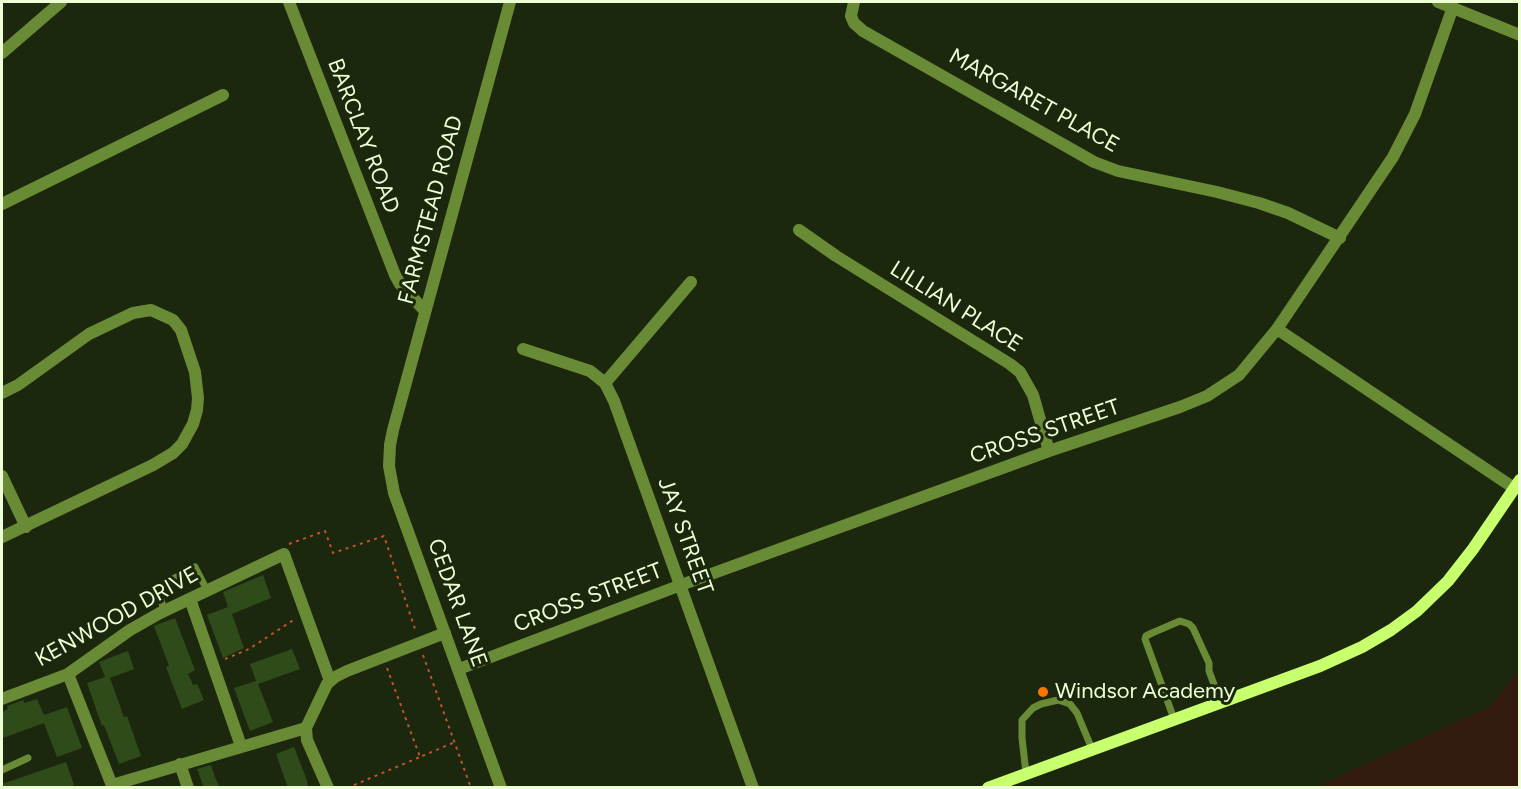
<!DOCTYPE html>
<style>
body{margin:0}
#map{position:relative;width:1521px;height:789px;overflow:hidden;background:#1b280e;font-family:Figtree,sans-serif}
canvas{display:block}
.frame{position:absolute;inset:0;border:3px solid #ecffd5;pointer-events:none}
</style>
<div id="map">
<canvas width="1521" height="789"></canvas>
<div class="frame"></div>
</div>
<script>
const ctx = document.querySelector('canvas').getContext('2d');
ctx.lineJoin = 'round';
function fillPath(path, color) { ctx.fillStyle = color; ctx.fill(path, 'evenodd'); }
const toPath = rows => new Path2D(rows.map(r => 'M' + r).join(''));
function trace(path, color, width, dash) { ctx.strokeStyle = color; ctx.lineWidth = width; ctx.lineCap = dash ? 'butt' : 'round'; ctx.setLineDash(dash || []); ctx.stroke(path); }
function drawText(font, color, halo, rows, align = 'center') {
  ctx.font = font + ' Figtree,sans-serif'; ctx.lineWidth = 6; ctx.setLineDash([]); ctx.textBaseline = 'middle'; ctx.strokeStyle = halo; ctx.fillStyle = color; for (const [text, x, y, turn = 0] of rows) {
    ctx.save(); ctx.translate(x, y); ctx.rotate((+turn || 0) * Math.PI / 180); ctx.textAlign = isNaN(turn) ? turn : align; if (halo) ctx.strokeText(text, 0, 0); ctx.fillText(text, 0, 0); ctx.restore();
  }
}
const green = toPath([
 [1519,669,1519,787,1316,787,1491,706]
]);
const building = toPath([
 [263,575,271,598,232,614,244,648,223,658,207,615,228,607,223,592],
 [175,618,195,670,188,674,193,685,197,684,204,700,182,709,166,667,169,666,154,626],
 [292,649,300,669,258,684,273,722,250,731,234,688,256,681,250,664],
 [128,651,134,669,110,678,124,717,127,716,141,756,119,764,104,725,102,726,87,683,105,677,99,662],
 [37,699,44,715,67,707,82,748,57,757,44,723,3,738,2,733,2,712,8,709,7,706,23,700,24,703],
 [294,747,307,780,308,788,288,788,276,754],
 [66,762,74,785,67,788,2,788,2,784],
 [211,765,215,777,220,788,204,788,197,769]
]);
const path = toPath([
 [289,544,325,531,333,553,384,536,416,632],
 [423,655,471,788],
 [225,659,249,649,295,619],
 [387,668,420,757,455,742],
 [347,788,420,757]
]);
const service = toPath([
 [164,611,158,587,195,567,207,590],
 [1174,719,1145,639,1146,636,1152,633,1180,621,1189,624,1193,628,1209,663,1209,671,1221,703],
 [2,770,28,758],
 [1026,773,1022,738,1022,720,1033,708,1041,704,1058,700,1070,704,1077,713,1092,749]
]);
const minor = toPath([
 [289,2,395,275,400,284,425,311],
 [854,2,851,16,854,23,863,31,1094,162,1118,171,1217,192,1259,203,1288,213,1340,238],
 [2,53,61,2],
 [2,204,223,95],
 [799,230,836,256,1010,364,1020,372,1033,395,1049,451],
 [1277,329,1514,488],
 [523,349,590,371,605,383,614,401,753,788],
 [605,383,691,282],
 [2,393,18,385,89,334,133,313,151,310,173,320,181,330,195,372,198,398,197,410,193,424,182,444,173,453,153,465,2,537],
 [2,476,26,527],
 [190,599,241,746],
 [459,669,681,585,1049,451,1180,407,1207,396,1239,375,1277,329,1393,157,1415,114,1453,7],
 [68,674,113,788],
 [2,699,68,674,130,630,160,613,284,554,330,681],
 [180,764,188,788],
 [112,785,306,728],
 [328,788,307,740,306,728,327,684,335,677,347,671,445,633],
 [501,788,394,493,389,466,390,445,393,430,510,2]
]);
const tertiary = toPath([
 [1438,2,1520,35]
]);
const secondary = toPath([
 [988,788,1320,666,1362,647,1391,630,1417,611,1448,581,1473,549,1520,480]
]);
const markers = [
 [1043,692,6,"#ff7401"]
];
const streetNames = [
 ["MARGARET PLACE",1034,101,29],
 ["BARCLAY ROAD",363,136,69],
 ["FARMSTEAD ROAD",431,210,-75],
 ["LILLIAN PLACE",956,307,32],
 ["CROSS STREET",1045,432,-19],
 ["JAY STREET",685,536,70],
 ["CROSS STREET",588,598,-21],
 ["CEDAR LANE",457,603,70],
 ["KENWOOD DRIVE",117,617,-29]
];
const poiNames = [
 ["Windsor Academy",1055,692]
];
fillPath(green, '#331b10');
fillPath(building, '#2f4b19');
trace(path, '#c25427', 2, [3, 4.5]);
trace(service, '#6a8b36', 7);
trace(minor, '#6a8b36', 12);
trace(tertiary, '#6a8b36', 12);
trace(secondary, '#c8ff6c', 12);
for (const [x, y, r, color] of markers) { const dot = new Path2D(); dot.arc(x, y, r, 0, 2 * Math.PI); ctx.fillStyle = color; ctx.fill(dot); trace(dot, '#1b280e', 2); }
drawText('22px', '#ecffd5', '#1b280e', streetNames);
drawText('22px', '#ecffd5', '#1b280e', poiNames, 'left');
</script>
